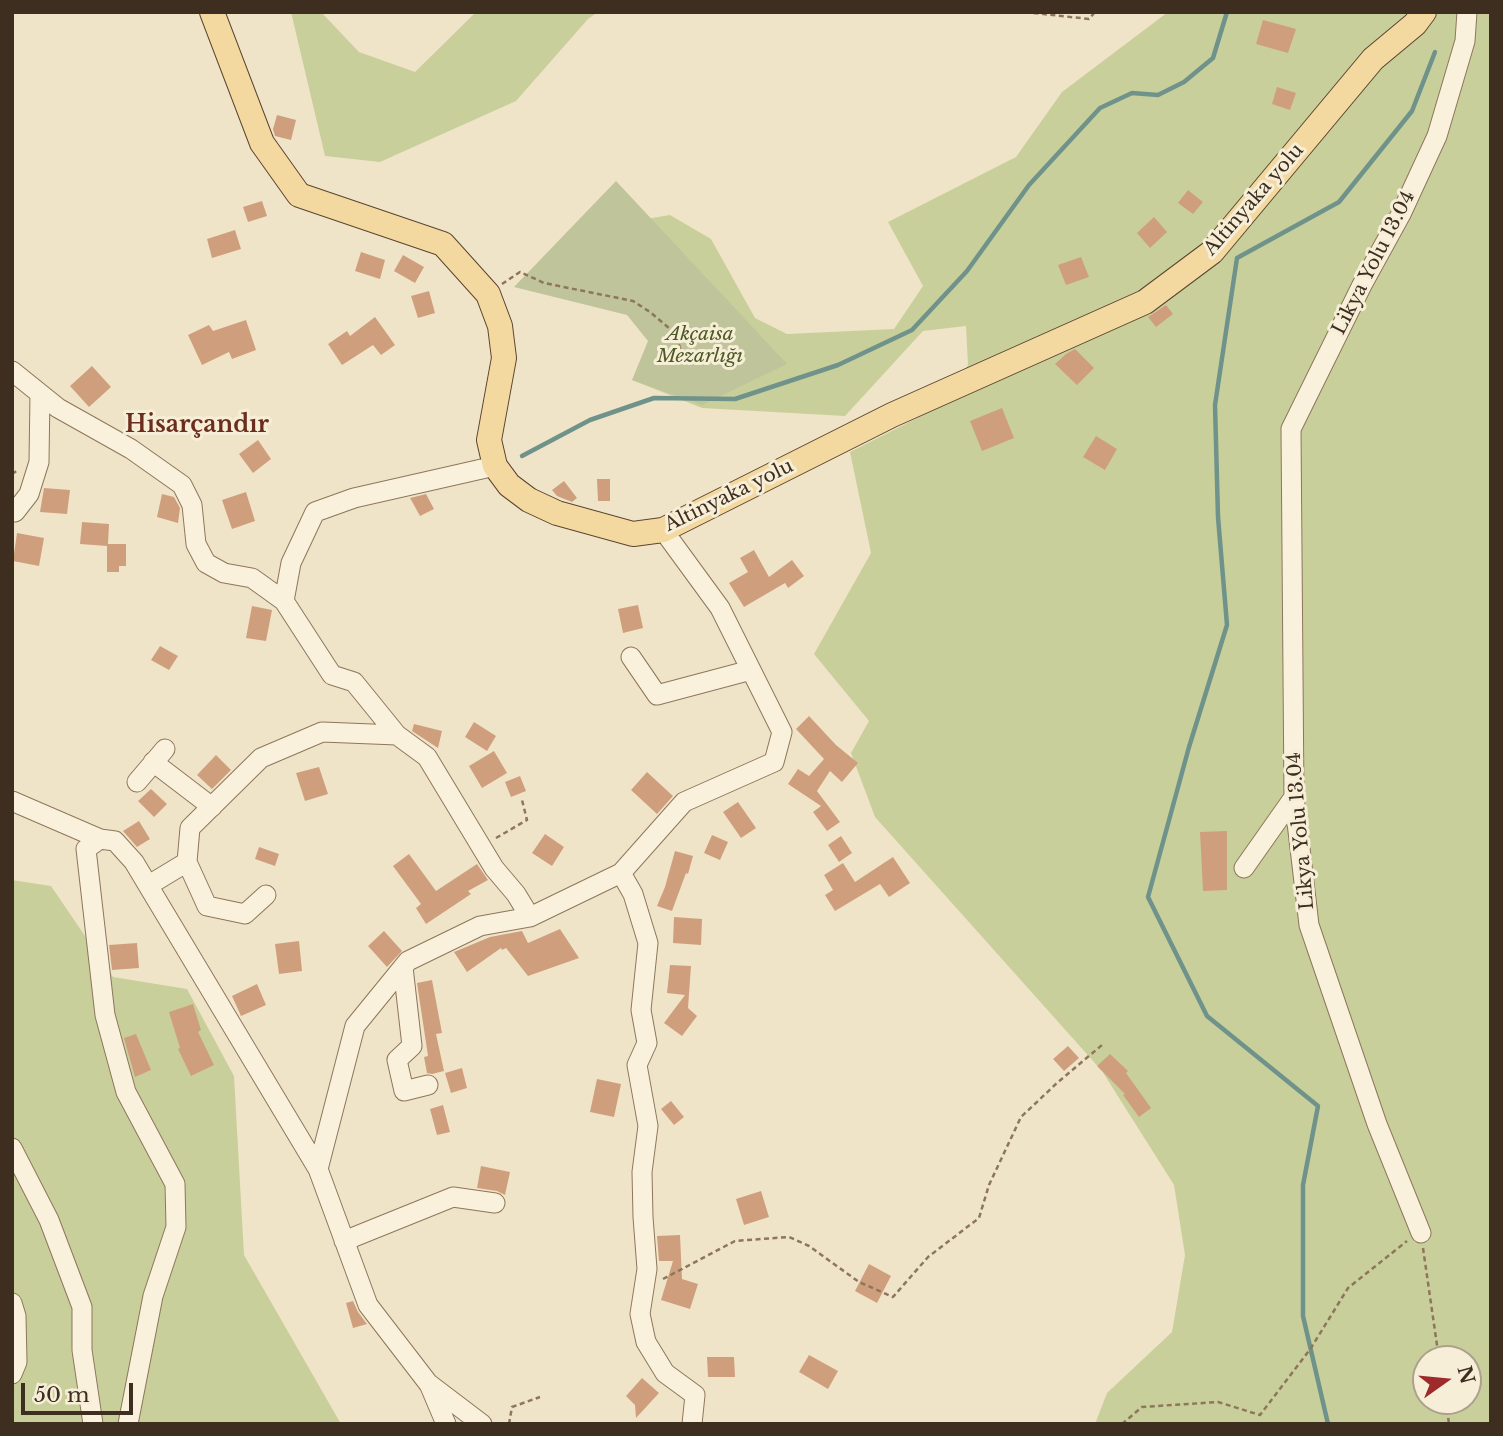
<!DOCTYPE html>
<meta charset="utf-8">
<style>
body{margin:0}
#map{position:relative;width:1503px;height:1436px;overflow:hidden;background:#f0e4c8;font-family:"Libre Baskerville",serif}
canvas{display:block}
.frame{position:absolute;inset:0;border:14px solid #3d2e20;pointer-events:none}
.north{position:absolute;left:1412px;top:1345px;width:70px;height:70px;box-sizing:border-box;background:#f7eed8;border:2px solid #ada18e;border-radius:50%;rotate:75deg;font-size:19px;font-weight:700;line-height:28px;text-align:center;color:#3d2e20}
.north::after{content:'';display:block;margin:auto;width:24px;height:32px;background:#9e2a2b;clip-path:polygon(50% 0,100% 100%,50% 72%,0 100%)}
.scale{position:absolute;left:21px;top:1383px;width:112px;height:32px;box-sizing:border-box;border:4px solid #3d2e20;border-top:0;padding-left:9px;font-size:21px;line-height:24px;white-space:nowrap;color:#3d2e20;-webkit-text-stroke:5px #f7eed8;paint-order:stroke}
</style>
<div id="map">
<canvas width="1503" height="1436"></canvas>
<div class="frame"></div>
<div class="north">N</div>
<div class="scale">50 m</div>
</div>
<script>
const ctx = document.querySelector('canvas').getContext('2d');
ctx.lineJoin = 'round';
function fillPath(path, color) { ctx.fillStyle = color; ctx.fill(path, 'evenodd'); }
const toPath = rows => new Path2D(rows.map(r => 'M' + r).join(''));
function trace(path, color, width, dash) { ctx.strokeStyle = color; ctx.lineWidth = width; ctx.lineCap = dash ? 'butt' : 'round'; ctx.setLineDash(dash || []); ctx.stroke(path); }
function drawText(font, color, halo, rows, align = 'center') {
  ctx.font = font + ' "Libre Baskerville",serif'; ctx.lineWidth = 6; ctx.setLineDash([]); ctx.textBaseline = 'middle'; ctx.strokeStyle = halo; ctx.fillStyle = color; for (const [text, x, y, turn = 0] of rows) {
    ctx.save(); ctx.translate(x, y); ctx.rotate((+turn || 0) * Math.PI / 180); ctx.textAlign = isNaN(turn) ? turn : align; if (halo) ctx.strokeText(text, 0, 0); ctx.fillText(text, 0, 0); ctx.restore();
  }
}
const green = toPath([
 [291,12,321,12,359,52,415,72,476,12,598,12,588,19,516,101,380,162,325,156],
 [1168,12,1491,12,1491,1424,1095,1424,1107,1393,1172,1332,1185,1255,1174,1185,1102,1071,875,817,851,753,869,721,814,654,871,553,850,452,945,404,968,365,966,326,923,331,845,416,702,408,632,380,755,356,623,223,670,215,711,239,755,318,787,334,894,329,923,286,888,222,1016,157,1062,92],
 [1426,1359,1468,1359,1468,1401,1426,1401],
 [12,880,51,886,113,977,187,989,234,1076,244,1255,341,1424,12,1424]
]);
const cemetery = toPath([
 [616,181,787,364,702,405,632,380,648,341,627,315,514,287]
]);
const stream = toPath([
 [522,456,590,420,654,398,735,399,838,365,912,330,967,271,1029,185,1100,108,1132,93,1158,95,1184,82,1213,58,1227,12],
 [1328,1424,1303,1316,1303,1185,1318,1106,1207,1016,1148,897,1189,747,1227,625,1218,517,1215,405,1237,258,1339,202,1412,111,1435,52]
]);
const building = toPath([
 [1263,20,1296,29,1288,53,1256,44],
 [1277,87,1296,93,1290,110,1272,104],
 [277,115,296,120,291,140,275,136,273,129],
 [1188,190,1203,202,1193,214,1178,203],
 [262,201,267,216,248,222,243,207],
 [1154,217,1167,232,1150,248,1137,233],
 [235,230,241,249,212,258,207,239],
 [361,252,385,260,380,279,355,271],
 [403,255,424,267,415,283,394,271],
 [1081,257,1089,277,1066,285,1058,265],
 [429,291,435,313,418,318,411,296],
 [1166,305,1173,314,1156,327,1148,317],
 [375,317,395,345,381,355,373,345,342,365,328,344,347,331,350,336],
 [246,320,256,350,232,359,229,352,202,365,188,335,209,325,213,331],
 [1075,349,1094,368,1077,385,1055,364,1066,354],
 [92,366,111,387,89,407,70,386],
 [1002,408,1014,438,982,451,970,421],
 [1096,436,1117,449,1105,470,1083,457],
 [258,440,271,459,253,473,239,454],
 [597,479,610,479,610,501,598,501],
 [564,481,577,498,572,502,557,496,552,490],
 [44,488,70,490,67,514,40,512],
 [246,492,255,521,232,529,222,500],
 [162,494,174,497,180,508,178,523,157,517],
 [426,494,434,509,420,516,410,498],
 [82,522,109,524,108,544,126,544,126,566,119,566,119,572,107,572,107,546,80,544],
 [17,533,44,538,39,566,13,561],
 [754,550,769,577,792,560,804,576,788,588,785,583,744,607,729,583,748,572,740,558],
 [638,605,643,628,623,633,618,609],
 [252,606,272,610,266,641,246,638],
 [160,646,178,656,169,670,151,660],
 [809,716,836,745,858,763,842,782,830,771,817,791,840,822,827,831,813,812,821,806,788,784,798,769,809,776,824,759,796,729],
 [474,722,496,736,487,751,465,737],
 [414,724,442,731,438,748,412,731],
 [494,751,507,773,482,788,469,766],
 [216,755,231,770,212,789,197,775],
 [319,767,328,794,305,801,296,773],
 [647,772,673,796,657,814,631,790],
 [520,776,526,791,511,797,505,782],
 [151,789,167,804,154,817,138,801],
 [738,802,756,828,741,838,723,812],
 [139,821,150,839,137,847,123,831],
 [1227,831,1227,890,1203,891,1200,832],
 [545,834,564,847,552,866,532,853],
 [712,835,728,842,720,860,704,853],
 [841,836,852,853,839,862,828,845],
 [259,847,279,854,275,866,255,859],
 [675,851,693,856,688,874,686,873,672,911,657,906,665,887],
 [409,854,436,891,477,864,488,880,468,891,471,894,426,924,416,908,421,904,393,866],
 [893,857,910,883,889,897,880,884,835,911,825,895,833,890,824,875,843,863,855,882],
 [674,917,702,919,701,945,673,943],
 [560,929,579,958,528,976,506,948,502,950,501,948,467,972,454,952,490,937,522,931,528,943],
 [384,931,402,951,387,967,368,946],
 [299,941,302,971,279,974,275,944],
 [137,943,139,968,112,970,109,945],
 [670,965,691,966,688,1008,697,1016,682,1036,664,1023,685,995,667,993],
 [432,980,442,1033,436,1034,444,1071,432,1074,427,1073,424,1057,428,1056,417,983],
 [257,984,266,1005,241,1016,232,996],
 [193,1004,201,1030,198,1032,214,1065,191,1076,178,1049,180,1048,169,1012],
 [136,1034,151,1070,135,1077,124,1038],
 [1068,1046,1079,1058,1064,1071,1053,1059],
 [1110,1054,1128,1071,1126,1073,1151,1108,1139,1117,1123,1095,1125,1094,1097,1066],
 [462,1068,467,1088,451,1093,445,1073],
 [597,1079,621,1084,614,1117,590,1112],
 [671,1101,684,1117,674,1125,661,1109],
 [443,1105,450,1132,437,1135,430,1109],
 [481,1166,510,1172,505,1195,497,1191,477,1188],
 [761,1191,769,1217,744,1225,736,1199],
 [680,1235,682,1279,698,1284,690,1309,661,1300,673,1261,659,1261,657,1236],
 [869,1264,891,1276,877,1303,855,1291],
 [353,1301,358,1312,367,1324,353,1328,346,1303],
 [809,1355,838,1371,828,1389,799,1372],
 [707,1357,734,1357,735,1377,708,1377],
 [642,1378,659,1393,636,1418,635,1405,626,1396]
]);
const path = toPath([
 [1025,12,1089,19,1095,12],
 [502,284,520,272,544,283,633,301,650,312,676,334,683,359],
 [12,474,18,470],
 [496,838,527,820,522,800],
 [1423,1248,1439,1359],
 [663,1279,735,1241,789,1237,809,1246,859,1282,893,1297,928,1257,979,1218,989,1185,1021,1117,1057,1083,1102,1045],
 [1446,1401,1449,1424],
 [509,1424,512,1407,540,1397],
 [1122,1424,1142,1407,1218,1402,1260,1415,1311,1348,1348,1288,1407,1241]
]);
const minor = toPath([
 [12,371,58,408,131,449,182,485,192,505,196,544,206,563,224,573,252,578,284,601,332,675,354,682,397,735,427,757,494,868,516,894,530,917],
 [15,512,29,494,39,462,40,394],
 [284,601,291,563,315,512,354,498,495,466],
 [631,657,657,695,751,670],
 [153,762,212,807],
 [137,782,165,749],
 [12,801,100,839],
 [187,862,207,906,245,914,266,895],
 [1244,868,1294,797],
 [621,873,633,894,648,943,641,1010,647,1043,637,1065,648,1126,642,1172,643,1217,647,1269,640,1314,646,1342,665,1373,695,1395,692,1424],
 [149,885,187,862,190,828,261,758,322,732,397,735],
 [403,967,412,1046,397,1060,404,1091,428,1085],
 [12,1148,49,1220,82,1307,82,1350,93,1424],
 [318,1169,368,1305,428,1383,482,1424],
 [1421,1233,1377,1124,1309,925,1294,797,1291,429,1362,285,1401,214,1437,136,1465,41,1467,12],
 [344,1241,453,1197,495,1203],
 [12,1303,16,1316,17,1362,12,1374],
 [429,1384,446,1424],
 [128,1424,153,1296,176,1227,175,1184,126,1092,105,1015,86,849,100,839,115,841,134,862,318,1169,355,1026,408,961,480,926,530,917,621,873,684,802,774,762,782,732,720,608,663,530]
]);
const major = toPath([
 [212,12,262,143,299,195,443,244,488,294,500,326,504,358,489,440,495,466,509,485,529,500,557,513,633,534,663,530,892,415,1145,302,1212,252,1373,59,1415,24,1424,12]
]);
const streetNames = [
 ["Altinyaka yolu",1254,200,-49],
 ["Likya Yolu 13.04",1374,263,-63],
 ["Altinyaka yolu",729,496,-26],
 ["Likya Yolu 13.04",1301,831,-95]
];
const parkNames = [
 ["Akçaisa",700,335],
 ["Mezarlığı",700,357]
];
const quarterNames = [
 ["Hisarçandır",197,426]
];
fillPath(green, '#c9cf9b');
fillPath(cemetery, '#bfc49a');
trace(stream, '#6f938a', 4.5);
fillPath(building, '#cf9f7d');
trace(minor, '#8d765c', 21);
trace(major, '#5b4430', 26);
trace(path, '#8d765c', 2.5, [5, 3.5]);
trace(minor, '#faf1dc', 19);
trace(major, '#f3d9a0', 24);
drawText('19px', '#3d2e20', '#f7eed8', streetNames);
drawText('italic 19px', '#4d5a26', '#f7eed8', parkNames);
drawText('bold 23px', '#6b2e1e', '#f7eed8', quarterNames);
</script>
